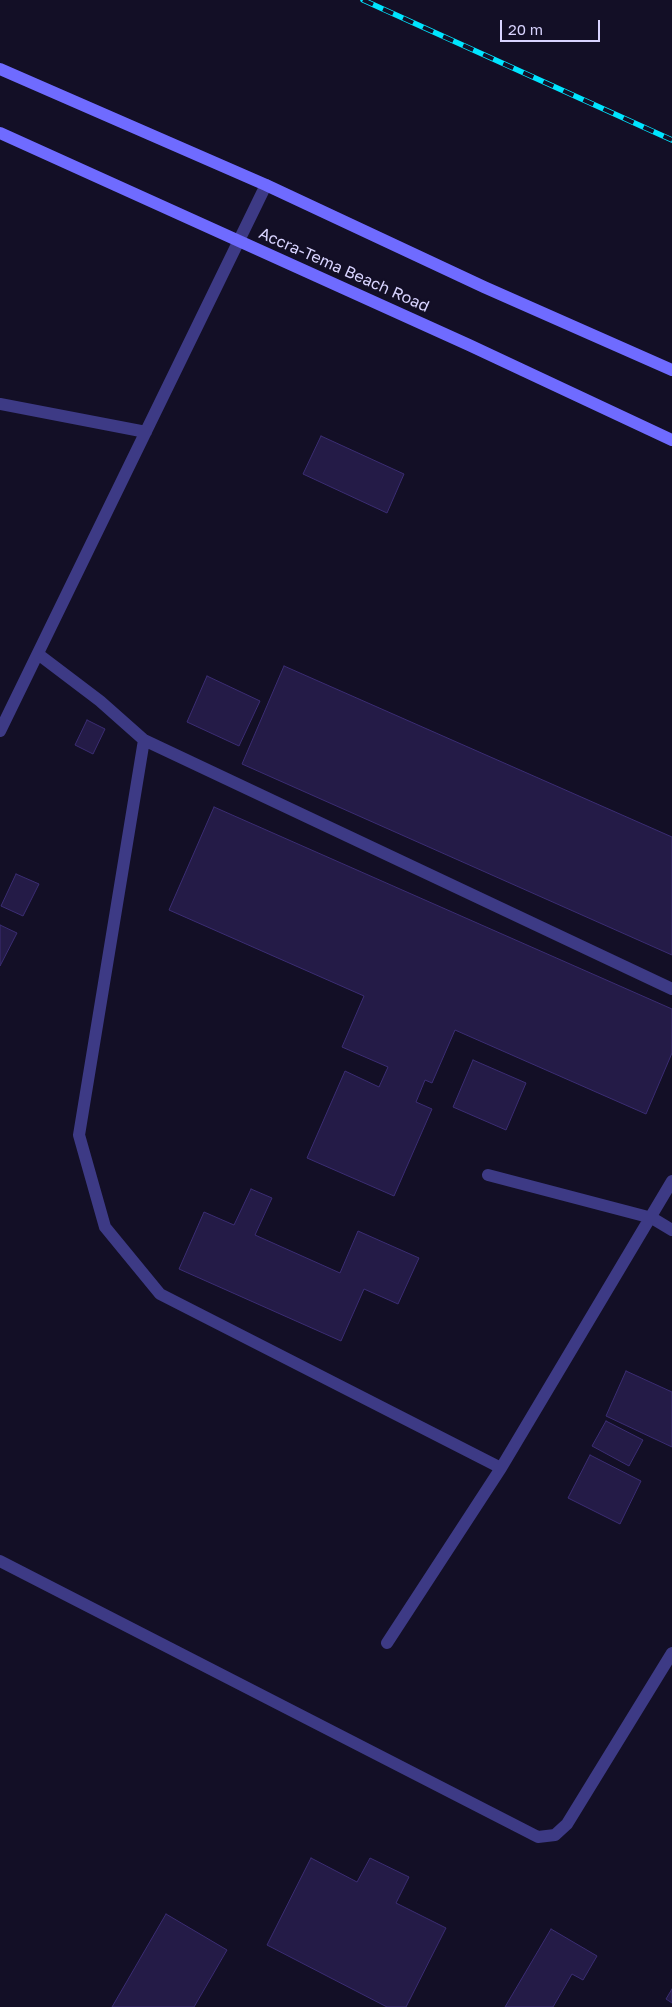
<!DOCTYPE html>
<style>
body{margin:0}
#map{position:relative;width:672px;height:2007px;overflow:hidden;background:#130f26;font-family:"Golos Text",sans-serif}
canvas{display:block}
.scale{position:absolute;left:500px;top:20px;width:100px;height:22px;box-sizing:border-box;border:2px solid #d9d4ff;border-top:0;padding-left:6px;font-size:15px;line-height:18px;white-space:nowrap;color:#d9d4ff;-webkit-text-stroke:4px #130f26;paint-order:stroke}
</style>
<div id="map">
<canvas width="672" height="2007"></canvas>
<div class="scale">20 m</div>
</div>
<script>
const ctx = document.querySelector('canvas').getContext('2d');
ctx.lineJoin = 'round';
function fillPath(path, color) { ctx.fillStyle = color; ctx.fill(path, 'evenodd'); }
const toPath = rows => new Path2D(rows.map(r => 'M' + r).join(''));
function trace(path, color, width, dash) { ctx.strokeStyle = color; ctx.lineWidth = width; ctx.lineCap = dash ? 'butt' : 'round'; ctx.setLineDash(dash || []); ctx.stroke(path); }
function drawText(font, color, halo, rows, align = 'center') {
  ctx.font = font + ' "Golos Text",sans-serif'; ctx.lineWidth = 4; ctx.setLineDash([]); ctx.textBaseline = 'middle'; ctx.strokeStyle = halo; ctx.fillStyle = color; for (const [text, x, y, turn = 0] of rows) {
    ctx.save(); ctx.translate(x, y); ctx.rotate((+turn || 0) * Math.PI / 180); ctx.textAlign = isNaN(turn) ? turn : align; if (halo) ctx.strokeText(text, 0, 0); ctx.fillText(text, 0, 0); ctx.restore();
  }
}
const building = toPath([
 [321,436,404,474,387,513,303,474,321,436],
 [284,666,672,837,672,955,242,764,284,666],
 [207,676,260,701,239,746,187,722,207,676],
 [87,720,105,729,93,754,75,745,87,720],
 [214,807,672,1009,672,1053,646,1114,455,1030,432,1083,425,1080,416,1102,432,1109,394,1196,307,1158,345,1071,379,1087,388,1067,342,1047,364,996,169,910,214,807],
 [16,874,39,884,23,916,1,906,16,874],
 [0,925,17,933,0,966,0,925],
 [473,1060,526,1083,506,1130,453,1107,473,1060],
 [251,1189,272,1198,255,1235,340,1273,358,1231,419,1258,398,1304,364,1289,341,1341,179,1269,204,1212,234,1225,251,1189],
 [626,1371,672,1392,672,1447,606,1416,626,1371],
 [606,1421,643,1440,629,1466,592,1446,606,1421],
 [590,1455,641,1481,620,1524,568,1498,590,1455],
 [311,1858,357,1882,370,1858,409,1877,396,1903,446,1928,406,2007,387,2007,267,1945,311,1858],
 [166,1914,227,1950,194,2007,112,2007,166,1914],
 [551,1929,597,1956,583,1980,572,1974,553,2007,505,2007,551,1929],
 [672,1989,672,2003,666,1999,672,1989]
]);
const lane = toPath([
 [0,404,146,432],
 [38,654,100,701,144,740,79,1135,105,1227,160,1294,501,1468],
 [0,731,266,185],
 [144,740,672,989],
 [488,1175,652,1218,672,1230],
 [0,1561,538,1837,555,1835,567,1824,672,1653],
 [387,1643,501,1468,672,1181]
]);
const secondary = toPath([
 [0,69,266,185,484,287,672,370],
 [0,133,469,345,672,440]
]);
const rail = toPath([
 [363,0,672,140]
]);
const streetNames = [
 ["Accra-Tema Beach Road",344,270,24]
];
fillPath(building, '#241b47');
trace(building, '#3b2d73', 1);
trace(lane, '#3d3a85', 12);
trace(secondary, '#6f6bff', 12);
trace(rail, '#00e5ff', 5.5);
trace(rail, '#130f26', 4, [11]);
drawText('16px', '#d9d4ff', '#130f26', streetNames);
</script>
